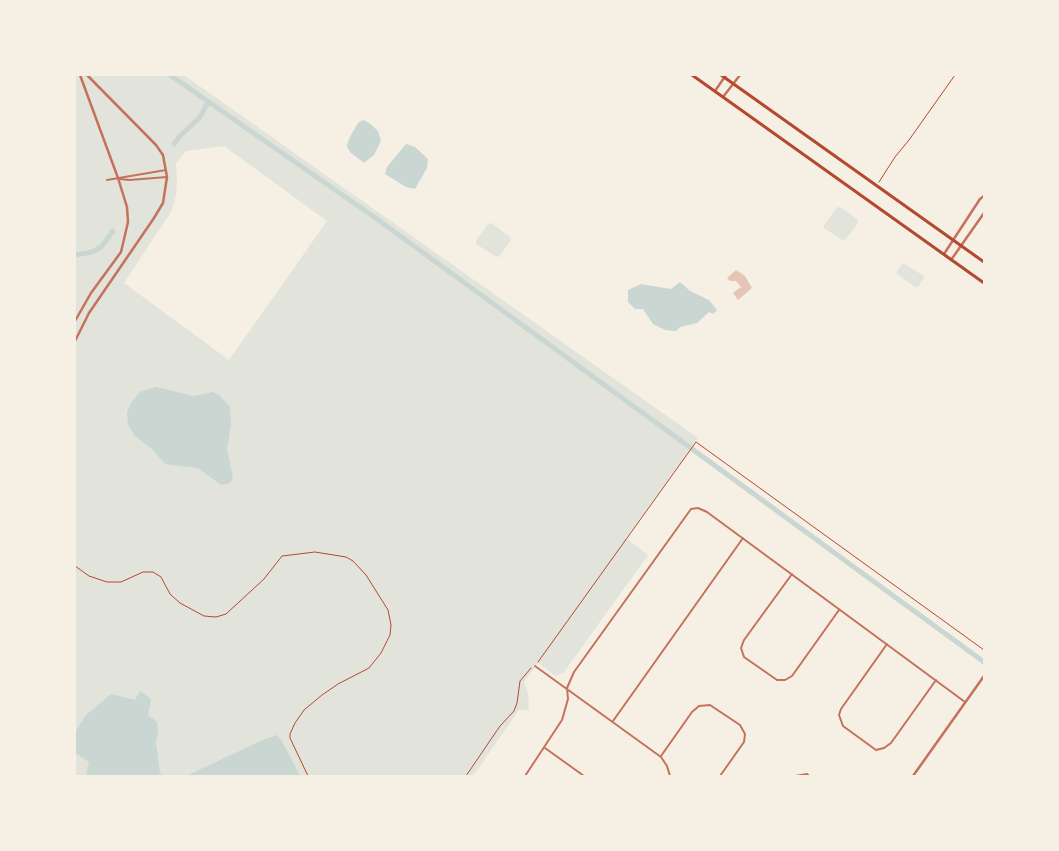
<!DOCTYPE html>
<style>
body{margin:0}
#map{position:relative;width:1059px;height:851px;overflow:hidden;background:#f6efe4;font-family:"Varela Round",sans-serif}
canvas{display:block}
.frame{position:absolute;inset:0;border:76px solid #f6efe4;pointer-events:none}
</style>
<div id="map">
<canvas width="1059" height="851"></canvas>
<div class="frame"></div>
</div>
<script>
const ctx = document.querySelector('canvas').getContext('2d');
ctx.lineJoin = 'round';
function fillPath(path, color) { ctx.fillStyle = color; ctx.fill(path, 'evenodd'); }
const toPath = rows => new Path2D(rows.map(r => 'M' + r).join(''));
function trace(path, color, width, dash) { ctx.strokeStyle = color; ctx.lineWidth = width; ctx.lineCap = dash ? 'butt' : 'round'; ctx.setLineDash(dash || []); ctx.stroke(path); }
const green = toPath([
 [75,75,184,75,698,438,626,538,648,555,564,672,556,676,538,663,524,682,528,693,529,710,519,710,473,776,75,776],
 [224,146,327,221,229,360,124,283,171,212,176,196,177,181,176,163,186,151],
 [837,207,842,208,858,220,858,223,845,240,842,240,824,228,824,225],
 [491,223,510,237,511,240,499,257,495,256,476,244,476,240,488,224],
 [903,263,924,276,924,278,918,287,915,287,897,274,897,271]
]);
const water = toPath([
 [363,120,368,122,378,131,381,141,374,155,364,163,351,153,348,149,347,145,350,137,358,123],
 [406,144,415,147,428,159,427,168,415,189,406,187,385,174,387,167],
 [680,282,690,291,709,300,717,310,713,314,709,312,697,323,680,327,676,331,665,330,653,324,643,309,635,309,628,302,628,290,641,284,671,289],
 [156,387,194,396,212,392,219,395,230,407,231,425,227,449,233,478,230,483,221,485,198,468,165,464,152,449,135,436,128,425,127,412,131,403,140,392],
 [140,691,151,699,148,715,157,722,158,732,156,743,160,773,164,776,86,776,89,762,75,753,75,733,85,716,111,694,135,700],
 [277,735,282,741,300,776,186,776,265,739]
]);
const canal = toPath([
 [170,75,377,219,984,662],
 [174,144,180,136,200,117,208,102],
 [75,255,92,252,101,247,113,231]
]);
const building = toPath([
 [736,270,745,276,752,288,738,300,733,293,741,287,736,281,730,281,727,278]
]);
const path = toPath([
 [879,182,895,157,909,140,955,75],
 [75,566,89,576,107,582,121,582,143,572,153,572,161,577,170,594,180,603,204,616,216,617,226,614,264,579,282,556,315,552,346,557,353,561,366,575,388,610,391,625,390,635,381,653,369,668,338,684,322,695,304,710,295,723,290,734,290,738,308,776],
 [538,662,696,442,984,650],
 [466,776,500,726,514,711,517,703,520,681,531,668]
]);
const minor = toPath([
 [120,179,129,180,167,177],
 [107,180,166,170],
 [792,574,744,640,741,648,744,657,777,680,785,680,792,676,839,610],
 [887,644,841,709,839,715,843,726,876,750,884,748,891,743,936,680],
 [535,666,661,757,667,766,670,776],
 [613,721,743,538],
 [545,748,584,776],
 [661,756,692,712,699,706,710,705,740,725,745,734,744,742,720,776],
 [525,776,562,720,568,699,567,688,574,672,691,509,698,508,707,512,965,702],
 [795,776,807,774,809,776]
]);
const tertiary = toPath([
 [715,91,726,75],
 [723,97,740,75],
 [944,254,980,199,984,196],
 [951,260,984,213],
 [75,321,91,293,121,252,128,222,127,207,118,178,80,75],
 [75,341,89,313,154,218,163,203,167,177,163,155,156,145,87,75],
 [913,776,984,676]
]);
const primary = toPath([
 [692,75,984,283],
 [721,75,984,262]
]);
fillPath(green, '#e2e4dc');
fillPath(water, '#c9d6d2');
trace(canal, '#c9d6d2', 5);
fillPath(building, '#e6c5b7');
trace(path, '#b5482f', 1);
trace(minor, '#c5725c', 2);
trace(tertiary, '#c5725c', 2.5);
trace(primary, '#b5482f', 3);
</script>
